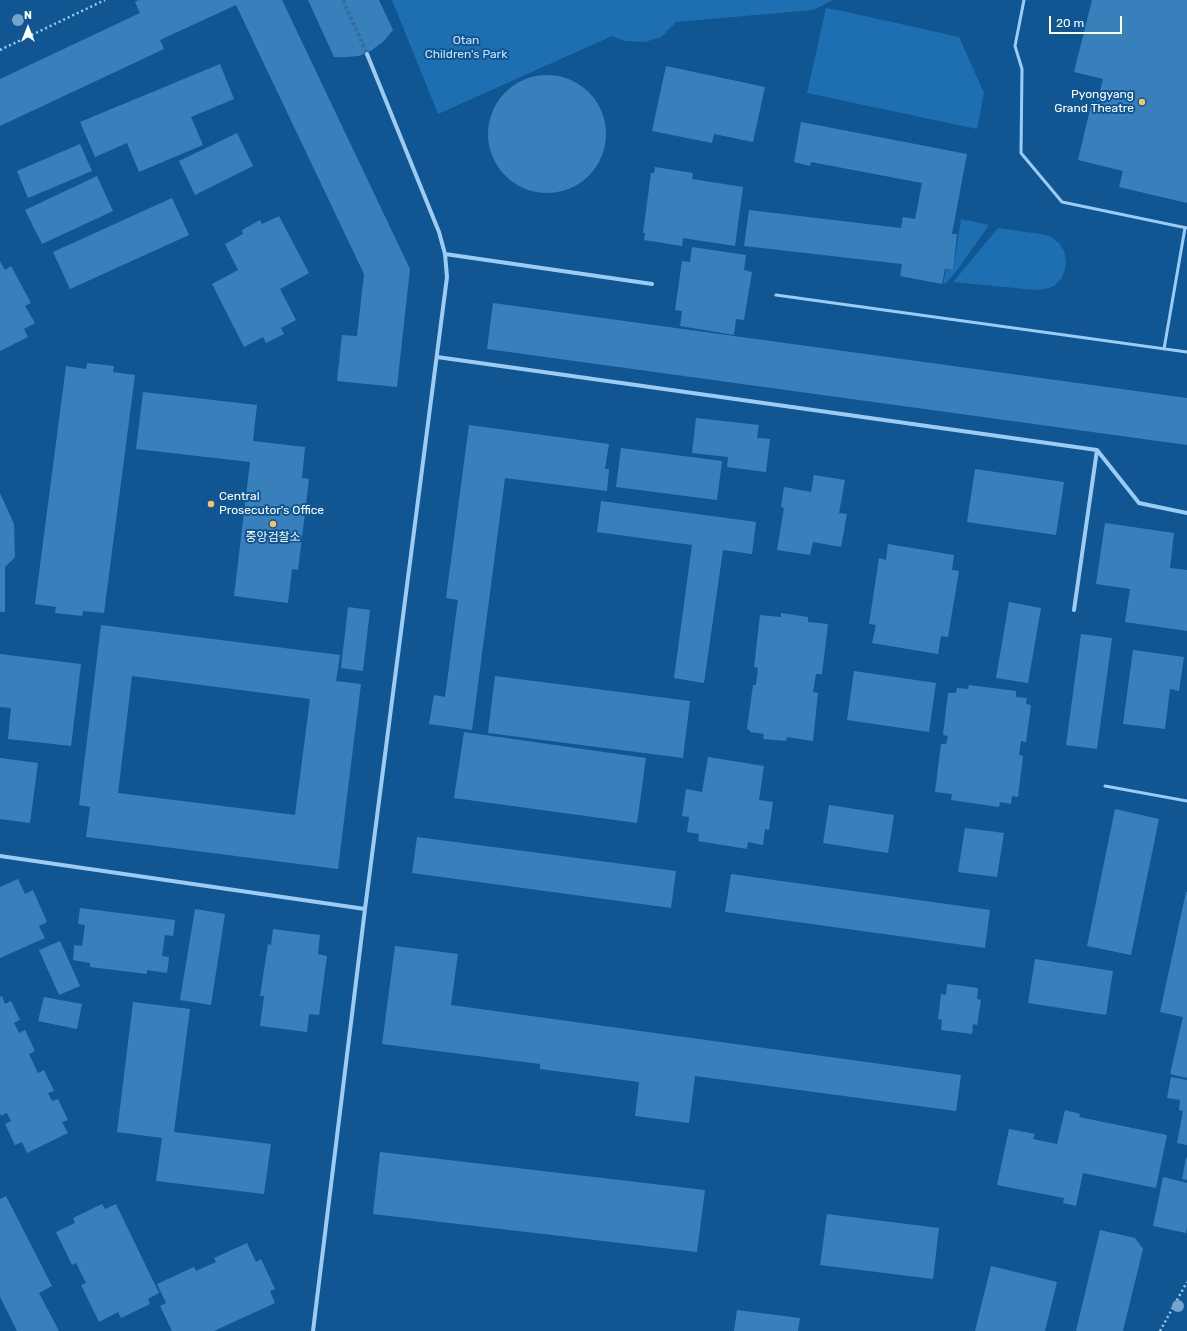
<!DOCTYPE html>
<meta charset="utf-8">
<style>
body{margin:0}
#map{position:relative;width:1187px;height:1331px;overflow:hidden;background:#105693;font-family:Rubik,sans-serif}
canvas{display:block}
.north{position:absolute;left:8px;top:8px;width:40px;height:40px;-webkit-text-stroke:3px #105693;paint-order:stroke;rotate:0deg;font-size:11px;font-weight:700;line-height:16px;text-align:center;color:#fff}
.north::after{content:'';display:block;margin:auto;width:14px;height:18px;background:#fff;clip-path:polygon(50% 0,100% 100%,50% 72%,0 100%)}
.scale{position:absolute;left:1049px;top:16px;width:73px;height:18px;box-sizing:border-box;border:2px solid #fff;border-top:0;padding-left:5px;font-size:12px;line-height:14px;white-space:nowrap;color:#fff;-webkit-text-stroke:3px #105693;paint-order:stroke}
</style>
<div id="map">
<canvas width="1187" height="1331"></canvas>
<div class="north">N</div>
<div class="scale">20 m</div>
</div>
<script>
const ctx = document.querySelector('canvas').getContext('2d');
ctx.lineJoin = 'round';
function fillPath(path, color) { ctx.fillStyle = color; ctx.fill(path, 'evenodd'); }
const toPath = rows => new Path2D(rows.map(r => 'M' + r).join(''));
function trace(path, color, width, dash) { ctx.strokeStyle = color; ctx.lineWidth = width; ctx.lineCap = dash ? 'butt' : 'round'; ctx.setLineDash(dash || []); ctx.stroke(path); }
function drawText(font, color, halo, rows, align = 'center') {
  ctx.font = font + ' Rubik,"Noto Sans KR",sans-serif'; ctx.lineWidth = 4; ctx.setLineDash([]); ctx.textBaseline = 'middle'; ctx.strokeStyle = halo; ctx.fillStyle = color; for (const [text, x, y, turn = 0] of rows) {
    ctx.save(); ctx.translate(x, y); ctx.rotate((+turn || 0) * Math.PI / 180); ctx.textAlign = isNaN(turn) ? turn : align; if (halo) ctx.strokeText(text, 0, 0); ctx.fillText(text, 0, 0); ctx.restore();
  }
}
const green = toPath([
 [392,0,833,0,813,10,676,22,661,37,645,42,625,41,612,36,438,114],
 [826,8,842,11,959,37,984,93,977,129,807,93],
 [961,219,989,225,958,269,947,282,943,284,946,270,953,270],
 [998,228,1041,234,1051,237,1059,243,1064,251,1066,261,1065,270,1061,279,1054,286,1045,289,1035,290,953,282]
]);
const building = toPath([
 [139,0,282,0,410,269,397,387,337,381,342,335,357,336,364,274,236,5,160,40,164,49,0,126,0,79,140,13,135,2],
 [308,0,379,0,393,30,384,41,372,50,359,56,345,57,334,57],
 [1092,0,1187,0,1187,203,1119,187,1123,171,1078,160,1092,101,1097,103,1103,79,1074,72],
 [220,64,234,99,191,117,203,145,139,172,127,143,95,157,80,122],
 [666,66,765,87,753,142,714,134,712,143,652,131],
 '488 134a59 59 0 1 1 118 0a59 59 0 1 1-118 0Z',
 [801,122,967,154,952,234,957,234,953,270,945,269,942,284,900,276,902,264,744,246,749,210,901,228,903,217,915,219,922,183,811,162,810,166,794,162],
 [237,133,253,166,195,195,179,161],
 [80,144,92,171,28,198,17,171],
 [655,167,693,173,692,179,743,187,735,246,683,238,682,246,644,240,645,233,643,233,651,173,654,173],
 [97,176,113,211,42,244,25,210],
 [172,198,189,235,70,289,53,252],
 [279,216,309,273,280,289,296,320,281,328,284,334,266,343,263,337,244,347,212,284,238,270,225,244,243,234,242,230,260,220,262,224],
 [692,247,746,255,744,270,752,272,744,320,736,319,734,335,680,326,682,311,675,310,682,261,690,262],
 [0,261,5,270,11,266,31,303,25,306,35,323,24,329,28,337,0,351],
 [493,303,1187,398,1187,445,487,349],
 [87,363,114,366,113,372,135,375,104,613,83,611,82,616,55,613,56,607,35,604,66,366,86,369],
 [143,392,257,405,253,441,305,447,302,478,309,479,298,570,292,569,288,603,234,596,250,462,136,449],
 [696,418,759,425,757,438,770,439,766,472,727,467,728,457,692,453],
 [469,425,609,444,605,469,609,469,607,491,505,478,472,730,429,724,434,695,445,697,458,600,446,598],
 [621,448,722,461,717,500,616,487],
 [975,469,1064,482,1056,535,967,522],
 [814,475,845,480,839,513,847,514,841,547,813,542,810,555,777,550,784,508,781,507,784,487,811,492],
 [0,493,14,524,15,557,5,567,5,612,0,612],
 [601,501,756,522,752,554,723,550,704,683,674,678,692,545,597,532],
 [1105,523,1174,533,1170,568,1187,570,1187,631,1125,622,1130,589,1096,584],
 [888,544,954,555,952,570,959,571,948,637,941,636,938,654,872,643,876,625,869,624,879,558,886,560],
 [1009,602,1041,608,1028,683,996,678],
 [348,607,370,610,363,671,341,668],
 [781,613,808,617,808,622,828,624,822,674,816,674,813,692,818,693,813,741,787,737,786,741,763,739,764,734,750,732,750,730,747,729,753,685,756,685,758,668,754,667,760,615,781,617],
 [101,625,340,655,336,681,361,684,338,869,86,837,90,807,79,805],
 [132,676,310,699,295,815,118,793],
 [1081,634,1112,638,1097,749,1066,745],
 [1133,650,1184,657,1179,691,1170,689,1165,729,1123,724],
 [0,654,81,664,71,746,8,739,11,708,0,707],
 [854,671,936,683,929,732,847,720],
 [495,676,690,701,683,758,488,733],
 [969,685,1016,691,1016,697,1027,698,1026,704,1031,705,1026,742,1021,741,1019,755,1023,756,1018,797,1012,796,1011,804,1000,802,999,807,951,800,952,794,935,792,941,744,946,744,948,736,943,735,948,693,956,693,957,688,968,689],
 [464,732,646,758,637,823,454,798],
 [708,757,764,766,759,800,773,802,769,830,765,829,763,845,748,842,747,849,698,841,699,834,687,832,689,817,682,816,686,789,702,792],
 [0,758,38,763,30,823,0,819],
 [829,805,894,815,888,853,823,843],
 [1115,809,1159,819,1131,955,1087,946],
 [965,828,1004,833,997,877,958,872],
 [417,837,676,871,671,908,412,873],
 [731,874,990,910,985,948,725,912],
 [18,879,25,894,33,890,47,922,39,926,45,938,0,958,0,887],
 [1186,892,1187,892,1187,1078,1170,1074,1183,1017,1160,1012],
 [80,908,175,920,173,936,165,935,162,956,169,957,167,973,147,970,147,974,90,967,90,963,73,960,74,945,82,946,85,925,78,924],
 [195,909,225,914,211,1005,180,1000],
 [273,929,320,935,318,954,327,956,319,1015,309,1014,307,1032,260,1026,264,996,260,996,268,944,271,945],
 [60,941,80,986,59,995,39,950],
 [395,946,458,954,451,1005,961,1075,956,1111,695,1076,689,1123,635,1116,639,1082,540,1069,540,1064,382,1044],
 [1035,959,1113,971,1106,1015,1028,1003],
 [947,984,978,988,977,999,981,1000,977,1025,973,1024,972,1034,941,1030,942,1020,938,1019,941,994,946,995],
 [2,996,5,1004,11,1001,20,1020,14,1023,19,1033,25,1030,35,1051,29,1054,38,1073,44,1070,54,1091,48,1093,52,1101,58,1099,68,1120,62,1122,68,1133,27,1153,22,1142,15,1145,5,1124,11,1121,7,1113,1,1116,0,1113,0,997],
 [44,997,82,1004,77,1029,38,1021],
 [133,1002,190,1009,174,1132,271,1144,264,1194,156,1181,162,1138,117,1132],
 [1171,1077,1187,1080,1187,1145,1177,1143,1183,1111,1179,1110,1180,1100,1167,1098],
 [1065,1110,1080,1114,1079,1117,1167,1135,1156,1188,1083,1173,1076,1206,1063,1203,1064,1198,997,1185,1009,1129,1035,1134,1033,1139,1057,1144],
 [380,1152,705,1190,697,1252,373,1214],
 [1186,1158,1187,1158,1187,1180,1182,1179],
 [1163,1177,1187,1183,1187,1227,1186,1233,1153,1226],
 [6,1196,52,1286,39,1293,59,1331,17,1331,0,1297,0,1199],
 [102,1204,105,1209,116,1204,159,1293,148,1299,150,1304,121,1318,118,1312,99,1322,81,1285,86,1283,76,1263,72,1265,56,1232,75,1223,73,1218],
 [827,1214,939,1228,933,1279,820,1265],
 [1100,1230,1135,1238,1143,1249,1123,1331,1076,1331],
 [247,1243,256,1262,261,1259,275,1289,270,1291,275,1303,214,1331,172,1331,160,1306,166,1303,157,1284,194,1267,196,1271,216,1262,214,1258],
 [991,1266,1057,1282,1045,1331,975,1331],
 [737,1310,800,1318,798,1331,734,1331]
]);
const streetTunnel = toPath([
 [343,0,367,54]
]);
const path = toPath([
 [0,50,105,0],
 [1160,1331,1187,1282]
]);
const lane = toPath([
 [1024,0,1015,46,1022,69,1021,153,1062,202,1187,228],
 [776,295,1187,352],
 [1164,349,1185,228],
 [1105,786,1187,801]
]);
const street = toPath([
 [445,254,652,284],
 [437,357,1097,450,1139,503,1187,513],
 [1074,610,1097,450],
 [0,856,365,909],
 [313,1331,365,909,447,277,445,254,439,232,367,54]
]);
const trees = [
 [18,20],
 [1178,1306]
];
const markers = [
 [1142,102,4,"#ffc05f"],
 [211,504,4,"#ffc05f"],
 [273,524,4,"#ffc05f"]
];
const parkNames = [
 ["Otan",466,41],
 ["Children's Park",466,55]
];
const poiNames = [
 ["Pyongyang",1134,95],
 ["Grand Theatre",1134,109],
 ["Central",219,497,"left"],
 ["Prosecutor's Office",219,511,"left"],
 ["중앙검찰소",273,538,"center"]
];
fillPath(green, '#1e6fb1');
fillPath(building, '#3880bc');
trace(streetTunnel, '#346fa3', 4, [4, 2]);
trace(path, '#9cccf4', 2.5, [2, 3]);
trace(lane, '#9cccf4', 3);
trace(street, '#9cccf4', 4);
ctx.fillStyle = '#73a4ce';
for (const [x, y] of trees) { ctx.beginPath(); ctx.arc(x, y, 6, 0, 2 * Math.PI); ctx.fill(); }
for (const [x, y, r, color] of markers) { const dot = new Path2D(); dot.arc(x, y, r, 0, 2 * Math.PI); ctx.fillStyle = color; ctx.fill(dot); trace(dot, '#105693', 1.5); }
drawText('12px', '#c4e4fe', '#105693', parkNames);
drawText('12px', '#fff', '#105693', poiNames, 'right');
</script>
